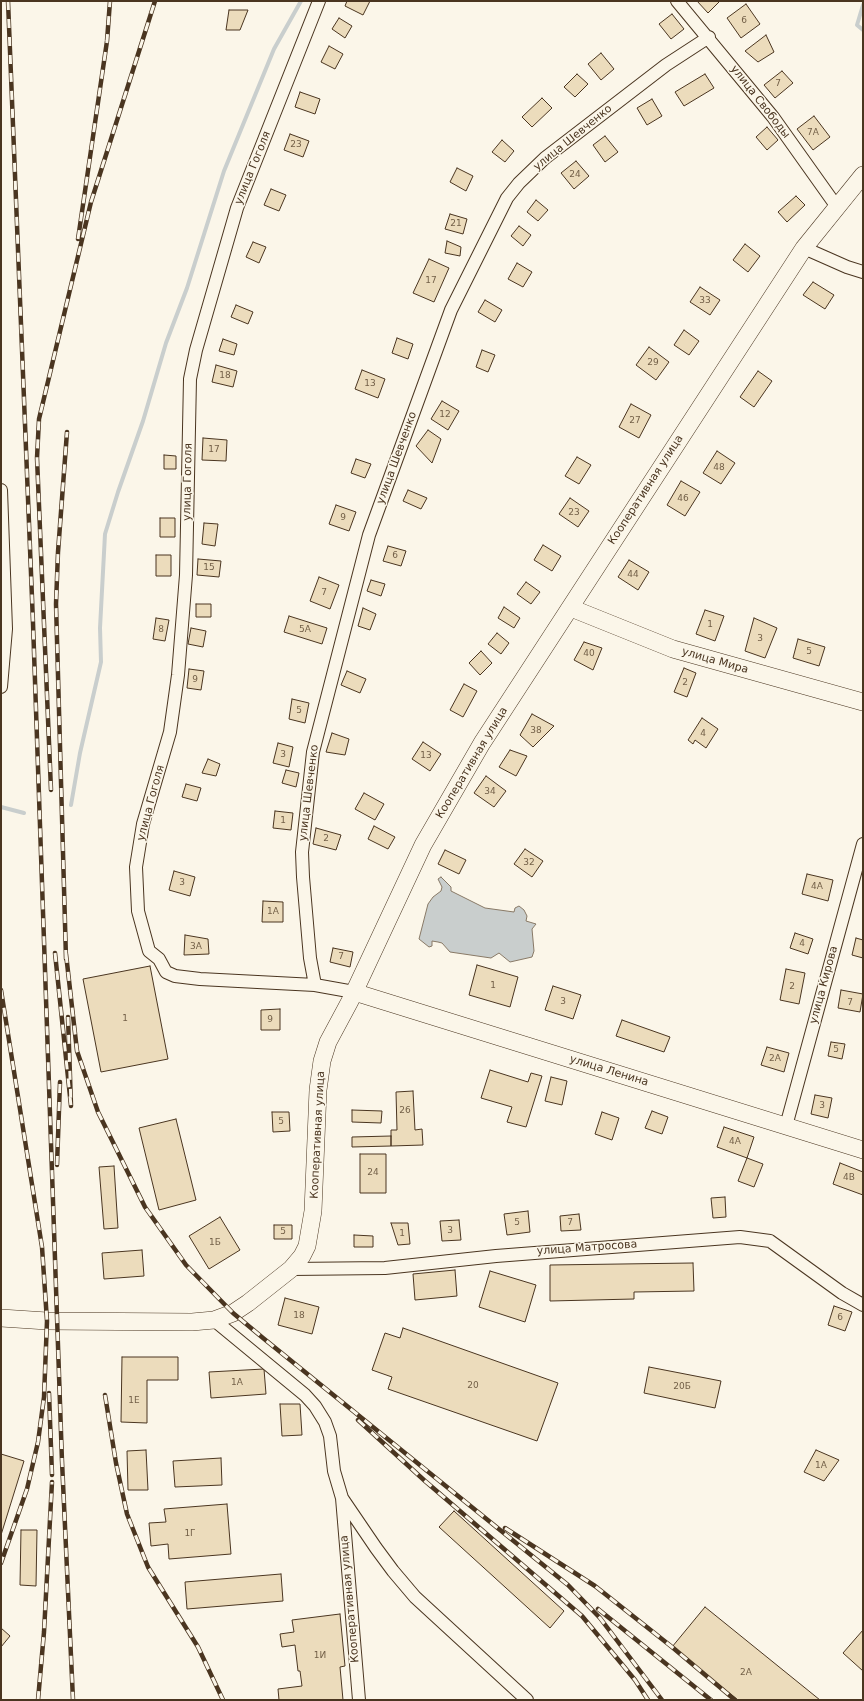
<!DOCTYPE html>
<meta charset="utf-8">
<style>
body{margin:0}
#map{position:relative;width:864px;height:1701px;overflow:hidden;background:#fbf6e9;font-family:"DejaVu Sans",sans-serif}
canvas{display:block}
.frame{position:absolute;inset:0;border:2px solid #4a3520;pointer-events:none}
</style>
<div id="map">
<canvas width="864" height="1701"></canvas>
<div class="frame"></div>
</div>
<script>
const ctx = document.querySelector('canvas').getContext('2d');
ctx.lineJoin = 'round';
function fillPath(path, color) { ctx.fillStyle = color; ctx.fill(path, 'evenodd'); }
const toPath = rows => new Path2D(rows.map(r => 'M' + r).join(''));
function trace(path, color, width, dash) { ctx.strokeStyle = color; ctx.lineWidth = width; ctx.lineCap = dash ? 'butt' : 'round'; ctx.setLineDash(dash || []); ctx.stroke(path); }
function drawText(font, color, halo, rows, align = 'center') {
  ctx.font = font + ' "DejaVu Sans",sans-serif'; ctx.lineWidth = 3; ctx.setLineDash([]); ctx.textBaseline = 'middle'; ctx.strokeStyle = halo; ctx.fillStyle = color; for (const [text, x, y, turn = 0] of rows) {
    ctx.save(); ctx.translate(x, y); ctx.rotate((+turn || 0) * Math.PI / 180); ctx.textAlign = isNaN(turn) ? turn : align; if (halo) ctx.strokeText(text, 0, 0); ctx.fillText(text, 0, 0); ctx.restore();
  }
}
const water = toPath([
 [441,877,451,887,451,891,485,908,514,912,515,908,519,906,524,910,527,916,526,921,536,924,532,929,534,951,532,957,510,962,499,953,491,958,450,952,442,943,438,942,432,941,432,946,429,947,419,939,428,904,433,897,441,891,442,887,438,879,441,877]
]);
const stream = toPath([
 [863,5,857,25,863,30],
 [71,805,80,753,101,662,100,628,105,534,118,492,143,421,166,343,187,288,224,171,274,49,301,1],
 [1,807,24,813]
]);
const building = toPath([
 [347,1,370,1,363,15,345,6,347,1],
 [697,1,720,1,708,13,697,1],
 [746,4,760,24,741,38,727,18,746,4],
 [229,10,248,10,240,30,226,30,229,10],
 [672,14,684,29,671,39,659,24,672,14],
 [339,18,352,26,345,38,332,29,339,18],
 [766,35,774,52,758,62,745,51,766,35],
 [329,46,343,54,335,69,321,62,329,46],
 [601,53,614,69,601,80,588,64,601,53],
 [782,71,793,83,775,98,764,85,782,71],
 [577,74,588,84,575,97,564,87,577,74],
 [705,74,714,88,684,106,675,92,705,74],
 [300,92,320,99,315,114,295,107,300,92],
 [542,98,552,108,532,127,522,117,542,98],
 [652,99,662,116,647,125,637,108,652,99],
 [814,116,830,137,813,150,797,129,814,116],
 [767,127,778,140,767,150,756,137,767,127],
 [290,134,309,141,303,157,284,150,290,134],
 [605,136,618,152,605,162,593,145,605,136],
 [502,140,514,151,505,162,492,152,502,140],
 [576,161,589,176,574,189,561,173,576,161],
 [457,168,473,176,466,191,450,182,457,168],
 [271,189,286,195,279,211,264,205,271,189],
 [796,196,805,205,787,222,778,212,796,196],
 [536,200,548,210,538,221,527,212,536,200],
 [450,214,467,219,463,234,445,229,450,214],
 [519,226,531,235,523,246,511,236,519,226],
 [447,241,461,247,460,256,445,253,447,241],
 [253,242,266,247,259,263,246,257,253,242],
 [745,244,760,256,748,272,733,260,745,244],
 [429,259,449,268,434,302,413,293,429,259],
 [517,263,532,272,523,287,508,279,517,263],
 [813,282,834,295,825,309,803,295,813,282],
 [700,287,720,300,710,315,690,302,700,287],
 [485,300,502,310,495,322,478,312,485,300],
 [236,305,253,312,248,324,231,317,236,305],
 [684,330,699,341,689,355,674,345,684,330],
 [397,338,413,344,408,359,392,353,397,338],
 [223,339,237,344,234,355,219,351,223,339],
 [649,347,669,362,656,380,636,365,649,347],
 [482,350,495,355,488,372,476,367,482,350],
 [216,365,237,371,233,387,212,382,216,365],
 [362,370,385,379,378,398,355,389,362,370],
 [758,371,772,381,754,407,740,397,758,371],
 [442,401,459,411,448,430,431,419,442,401],
 [631,404,651,415,639,438,619,427,631,404],
 [428,430,441,439,432,463,416,446,428,430],
 [203,438,227,440,226,461,202,460,203,438],
 [717,451,735,463,721,484,703,473,717,451],
 [164,455,176,456,176,469,164,469,164,455],
 [577,457,591,465,579,484,565,476,577,457],
 [356,459,371,464,365,478,351,473,356,459],
 [681,481,700,492,685,516,667,505,681,481],
 [408,490,427,498,421,509,403,501,408,490],
 [570,498,589,511,578,527,559,514,570,498],
 [336,505,356,512,349,531,329,524,336,505],
 [160,518,175,518,175,537,160,537,160,518],
 [204,523,218,524,215,546,202,544,204,523],
 [543,545,561,556,552,571,534,560,543,545],
 [388,546,406,551,401,566,383,561,388,546],
 [156,555,171,555,171,576,156,576,156,555],
 [198,559,221,561,219,577,197,575,198,559],
 [629,560,649,572,638,590,618,577,629,560],
 [319,577,339,585,330,609,310,601,319,577],
 [371,580,385,584,381,596,367,591,371,580],
 [526,582,540,592,531,604,517,594,526,582],
 [196,604,211,604,211,617,196,617,196,604],
 [504,607,520,618,514,628,498,618,504,607],
 [363,608,376,614,370,630,358,626,363,608],
 [705,610,724,616,715,641,696,634,705,610],
 [289,616,327,628,322,644,284,632,289,616],
 [156,618,169,620,165,641,153,639,156,618],
 [754,618,777,628,765,658,745,651,754,618],
 [191,628,206,631,203,647,188,644,191,628],
 [497,633,509,643,501,654,488,644,497,633],
 [798,639,825,647,819,666,793,658,798,639],
 [584,642,602,648,593,670,574,660,584,642],
 [481,651,492,663,480,675,469,663,481,651],
 [684,668,696,673,687,697,674,692,684,668],
 [189,669,204,671,201,690,187,688,189,669],
 [347,671,366,679,360,693,341,685,347,671],
 [464,684,477,691,463,717,450,710,464,684],
 [292,699,309,703,305,723,289,719,292,699],
 [532,714,554,726,533,747,520,735,532,714],
 [702,718,718,729,706,748,695,740,693,744,688,740,702,718],
 [332,733,349,739,345,755,326,752,332,733],
 [423,742,441,754,430,771,412,759,423,742],
 [278,743,293,747,289,767,273,763,278,743],
 [510,750,527,756,516,776,499,767,510,750],
 [208,759,220,764,216,776,202,773,208,759],
 [286,770,299,773,296,787,282,783,286,770],
 [486,776,506,791,494,807,474,793,486,776],
 [186,784,201,788,197,801,182,797,186,784],
 [364,793,384,804,375,820,355,809,364,793],
 [275,811,293,813,291,830,273,828,275,811],
 [374,826,395,837,388,849,368,839,374,826],
 [316,828,341,835,336,850,313,844,316,828],
 [525,849,543,861,532,877,514,864,525,849],
 [445,850,466,860,459,874,438,864,445,850],
 [174,871,195,877,190,896,169,890,174,871],
 [807,874,833,880,828,901,802,894,807,874],
 [263,901,283,902,283,922,262,922,263,901],
 [795,933,813,939,808,954,790,948,795,933],
 [185,935,208,939,209,954,184,955,185,935],
 [856,938,863,940,863,958,852,955,856,938],
 [333,948,353,952,350,967,330,962,333,948],
 [477,965,518,977,510,1007,469,995,477,965],
 [150,966,168,1059,101,1072,83,979,150,966],
 [786,969,805,973,799,1004,780,1000,786,969],
 [553,986,581,995,573,1019,545,1010,553,986],
 [841,990,863,994,860,1012,838,1008,841,990],
 [280,1009,280,1030,261,1030,261,1010,280,1009],
 [622,1020,670,1037,664,1052,616,1036,622,1020],
 [831,1042,845,1044,842,1059,828,1056,831,1042],
 [767,1047,789,1053,784,1072,761,1065,767,1047],
 [490,1070,528,1082,531,1073,542,1076,526,1127,507,1122,512,1107,481,1098,490,1070],
 [551,1077,567,1081,562,1105,545,1101,551,1077],
 [413,1091,415,1130,422,1129,423,1145,391,1146,391,1130,397,1130,396,1092,413,1091],
 [815,1095,832,1098,828,1118,811,1114,815,1095],
 [352,1110,382,1111,381,1123,352,1122,352,1110],
 [652,1111,668,1117,662,1134,645,1128,652,1111],
 [272,1112,289,1112,290,1131,273,1132,272,1112],
 [602,1112,619,1118,612,1140,595,1134,602,1112],
 [176,1119,196,1200,159,1210,139,1128,176,1119],
 [724,1127,754,1137,747,1158,717,1147,724,1127],
 [391,1136,391,1146,352,1147,352,1137,391,1136],
 [360,1154,386,1154,386,1193,360,1193,360,1154],
 [747,1158,763,1164,754,1187,738,1181,747,1158],
 [840,1163,863,1172,863,1195,833,1184,840,1163],
 [114,1166,118,1228,104,1229,99,1167,114,1166],
 [725,1197,726,1217,713,1218,711,1198,725,1197],
 [528,1211,530,1232,507,1235,504,1214,528,1211],
 [579,1214,581,1230,561,1231,560,1216,579,1214],
 [220,1217,240,1250,209,1269,189,1236,220,1217],
 [459,1220,461,1240,442,1241,440,1221,459,1220],
 [391,1223,408,1223,410,1244,398,1245,391,1223],
 [274,1225,292,1225,292,1239,274,1239,274,1225],
 [354,1235,373,1236,373,1247,354,1247,354,1235],
 [142,1250,144,1276,104,1279,102,1253,142,1250],
 [693,1263,694,1291,634,1292,634,1299,550,1301,550,1265,693,1263],
 [455,1270,457,1296,415,1300,413,1274,455,1270],
 [490,1271,536,1285,525,1322,479,1307,490,1271],
 [285,1298,319,1307,312,1334,278,1325,285,1298],
 [834,1306,852,1312,845,1331,828,1325,834,1306],
 [403,1328,558,1383,537,1441,388,1389,392,1377,372,1370,385,1333,400,1338,403,1328],
 [122,1357,178,1357,178,1380,147,1380,147,1423,121,1422,122,1357],
 [649,1367,721,1381,715,1408,644,1393,649,1367],
 [264,1369,266,1394,211,1398,209,1372,264,1369],
 [280,1404,300,1404,302,1435,282,1436,280,1404],
 [146,1450,148,1490,128,1490,127,1451,146,1450],
 [816,1450,839,1460,824,1481,804,1472,816,1450],
 [1,1454,24,1461,1,1535,1,1454],
 [221,1458,222,1485,175,1487,173,1461,221,1458],
 [227,1504,231,1554,169,1559,168,1544,151,1546,149,1523,166,1522,164,1509,227,1504],
 [454,1511,564,1611,550,1628,439,1527,454,1511],
 [21,1530,37,1530,36,1586,20,1585,21,1530],
 [281,1574,283,1601,187,1609,185,1582,281,1574],
 [705,1607,820,1700,738,1700,672,1647,705,1607],
 [340,1614,345,1666,340,1667,343,1700,279,1700,278,1689,302,1686,300,1671,298,1671,295,1645,282,1647,280,1634,294,1632,292,1620,340,1614],
 [1,1628,10,1636,1,1647,1,1628],
 [863,1630,863,1671,843,1653,863,1630]
]);
const street = toPath([
 [319,1,237,208,196,350,190,379,186,575,178,675,170,732,143,824,136,867,138,911,149,951,159,959,166,972,175,976,200,979,315,985,354,992],
 [677,1,773,117,837,207],
 [804,248,847,267,863,272],
 [1,490,6,629,1,687],
 [315,985,310,958,303,877,302,852,313,752,369,535,451,310,507,198,519,183,545,158,666,65,709,37],
 [786,1126,863,844],
 [291,1269,385,1268,496,1256,740,1237,770,1241,842,1293,863,1305],
 [214,1320,305,1395,315,1406,325,1422,330,1436,334,1471,342,1498,376,1548,393,1571,415,1597,527,1700],
 [342,1498,359,1700]
]);
const secondary = toPath([
 [571,608,673,649,863,702],
 [354,992,863,1150],
 [1,1318,47,1321,192,1322,214,1320,233,1313,248,1303,291,1269,302,1256,307,1246,313,1211,318,1090,322,1061,328,1042,350,1001,423,845,482,743,804,248,863,175]
]);
const rail = toPath([
 [8,1,33,623,62,1461,73,1700],
 [78,239,107,41,110,1],
 [51,790,37,458,39,419,91,202,155,1],
 [55,953,71,1106,68,1017],
 [66,954,77,1051,98,1112,145,1207,186,1265,233,1313,263,1338,568,1585,600,1618,662,1700],
 [66,959,56,604,58,552,67,432],
 [1,990,42,1247,47,1321,44,1397,38,1442,27,1489,1,1563],
 [57,1165,60,1082],
 [49,1393,52,1475],
 [105,1395,116,1463,127,1514,148,1567,198,1647,223,1700],
 [358,1420,425,1481,582,1616,635,1680,648,1700],
 [505,1528,595,1586,672,1647,735,1700],
 [598,1609,711,1700],
 [38,1700,44,1632,52,1482]
]);
const numberNames = [
 ["6",744,21],
 ["7",778,84],
 ["7А",813,133],
 ["23",296,145],
 ["24",575,175],
 ["21",456,224],
 ["17",431,281],
 ["33",705,301],
 ["29",653,363],
 ["18",225,376],
 ["13",370,384],
 ["12",445,415],
 ["27",635,421],
 ["17",214,450],
 ["48",719,468],
 ["46",683,499],
 ["23",574,513],
 ["9",343,518],
 ["6",395,556],
 ["15",209,568],
 ["44",633,575],
 ["7",324,593],
 ["1",710,625],
 ["8",161,630],
 ["5А",305,630],
 ["3",760,639],
 ["5",809,652],
 ["40",589,654],
 ["9",195,680],
 ["2",685,683],
 ["5",299,711],
 ["38",536,731],
 ["4",703,734],
 ["3",283,755],
 ["13",426,756],
 ["34",490,792],
 ["1",283,821],
 ["2",326,839],
 ["32",529,863],
 ["3",182,883],
 ["4А",817,887],
 ["1А",273,912],
 ["4",802,944],
 ["3А",196,947],
 ["7",341,957],
 ["1",493,986],
 ["2",792,987],
 ["3",563,1002],
 ["7",850,1003],
 ["1",125,1019],
 ["9",270,1020],
 ["5",836,1050],
 ["2А",775,1059],
 ["3",822,1106],
 ["26",405,1111],
 ["5",281,1122],
 ["4А",735,1142],
 ["24",373,1173],
 ["4В",849,1178],
 ["5",517,1223],
 ["7",570,1223],
 ["3",450,1231],
 ["5",283,1232],
 ["1",402,1234],
 ["1Б",215,1243],
 ["18",299,1316],
 ["6",840,1318],
 ["1А",237,1383],
 ["20",473,1386],
 ["20Б",682,1387],
 ["1Е",134,1401],
 ["1А",821,1466],
 ["1Г",190,1534],
 ["1И",320,1656],
 ["2А",746,1673]
];
const streetNames = [
 ["улица Свободы",760,102,52],
 ["улица Шевченко",573,138,-39],
 ["улица Гоголя",253,168,-68],
 ["улица Шевченко",397,458,-70],
 ["улица Гоголя",188,482,-89],
 ["Кооперативная улица",646,490,-57],
 ["улица Мира",715,661,16],
 ["Кооперативная улица",472,763,-59],
 ["улица Шевченко",309,793,-83],
 ["улица Гоголя",151,803,-75],
 ["улица Кирова",824,985,-75],
 ["улица Ленина",609,1071,17],
 ["Кооперативная улица",318,1135,-87],
 ["улица Матросова",587,1248,-4],
 ["Кооперативная улица",350,1599,-95]
];
fillPath(water, '#c9cecd');
trace(water, '#887966', 1);
trace(stream, '#c9cecd', 4);
fillPath(building, '#ecdcbc');
trace(building, '#4a3520', 1);
trace(street, '#4a3520', 14);
trace(secondary, '#4a3520', 18);
trace(street, '#fbf6e9', 12);
trace(secondary, '#fbf6e9', 17);
trace(rail, '#4a3520', 4.5);
trace(rail, '#fbf6e9', 3, [9]);
drawText('9px', '#725f47', null, numberNames);
drawText('11px', '#4a3520', '#fbf6e9', streetNames);
</script>
